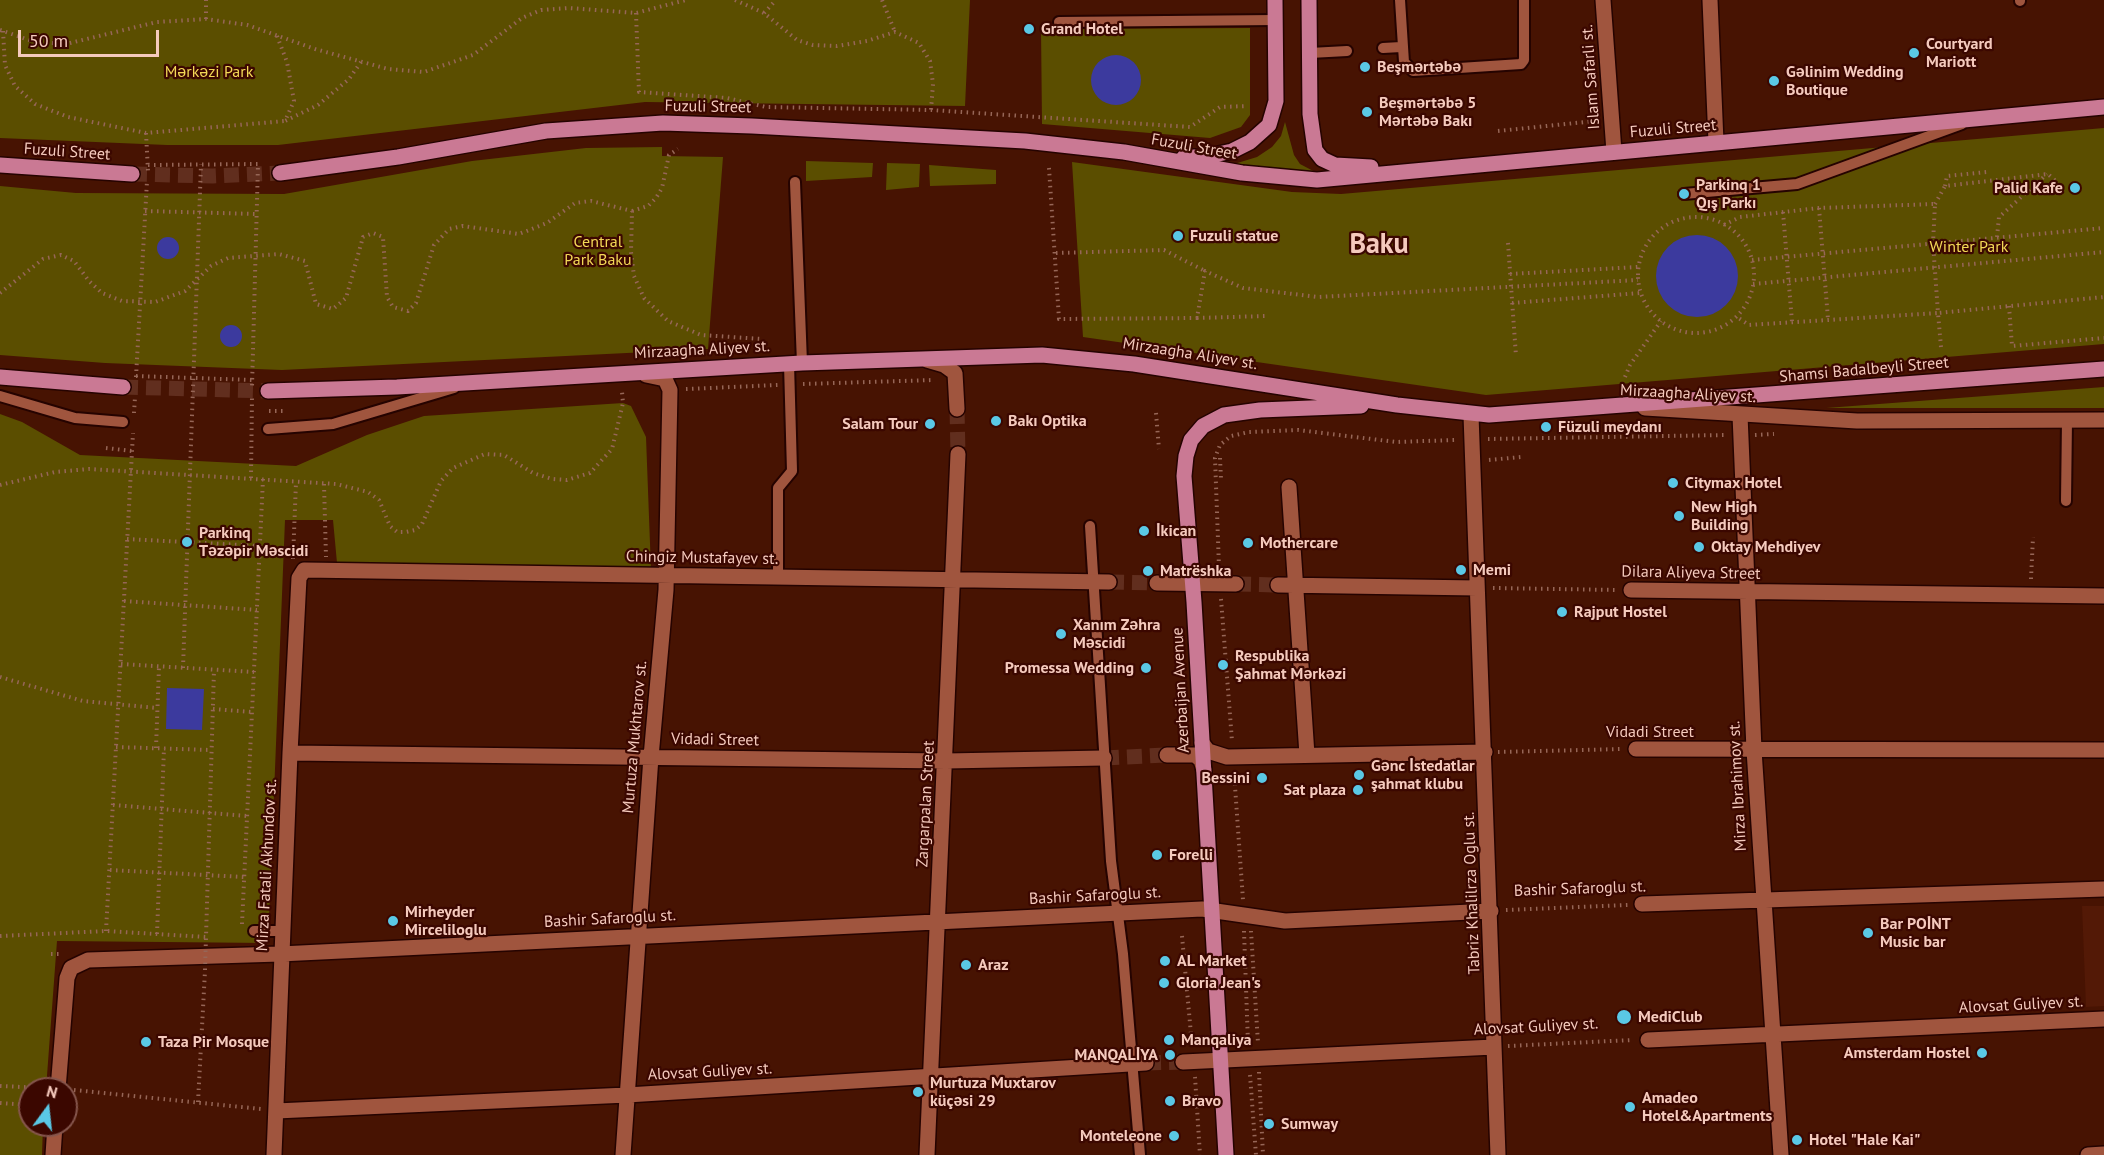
<!DOCTYPE html>
<meta charset="utf-8">
<style>
body{margin:0}
#map{position:relative;width:2104px;height:1155px;overflow:hidden;background:#471302;font-family:"PT Sans",sans-serif}
canvas{display:block}
.north{position:absolute;left:18px;top:1077px;width:60px;height:60px;box-sizing:border-box;background:#3b0700;border:2px solid #85554c;border-radius:50%;rotate:15deg;font-size:16px;font-weight:700;line-height:24px;text-align:center;color:#f5cabd}
.north::after{content:'';display:block;margin:auto;width:21px;height:27px;background:#5ac8e5;clip-path:polygon(50% 0,100% 100%,50% 72%,0 100%)}
.scale{position:absolute;left:18px;top:30px;width:141px;height:27px;box-sizing:border-box;border:3px solid #f5cabd;border-top:0;padding-left:8px;font-size:18px;line-height:21px;white-space:nowrap;color:#f5cabd;-webkit-text-stroke:4px #3b0700;paint-order:stroke}
</style>
<div id="map">
<canvas width="2104" height="1155"></canvas>
<div class="north">N</div>
<div class="scale">50 m</div>
</div>
<script>
const ctx = document.querySelector('canvas').getContext('2d');
ctx.lineJoin = 'round';
function fillPath(path, color) { ctx.fillStyle = color; ctx.fill(path, 'evenodd'); }
const toPath = rows => new Path2D(rows.map(r => 'M' + r).join(''));
function trace(path, color, width, dash) { ctx.strokeStyle = color; ctx.lineWidth = width; ctx.lineCap = dash ? 'butt' : 'round'; ctx.setLineDash(dash || []); ctx.stroke(path); }
function drawText(font, color, halo, rows, align = 'center') {
  ctx.font = font + ' "PT Sans",sans-serif'; ctx.lineWidth = 4.5; ctx.setLineDash([]); ctx.textBaseline = 'middle'; ctx.strokeStyle = halo; ctx.fillStyle = color; for (const [text, x, y, turn = 0] of rows) {
    ctx.save(); ctx.translate(x, y); ctx.rotate((+turn || 0) * Math.PI / 180); ctx.textAlign = isNaN(turn) ? turn : align; if (halo) ctx.strokeText(text, 0, 0); ctx.fillText(text, 0, 0); ctx.restore();
  }
}
const built = toPath([
 [2082,906,2104,906,2104,1006,2086,1007]
]);
const green = toPath([
 [0,0,970,0,965,106,645,102,278,145,167,145,0,138],
 [1250,28,1250,115,1241,127,1210,138,1042,124,1041,29],
 [1285,122,1294,155,1300,164,1319,174,1234,164,1257,157,1272,147,1281,136],
 [2104,128,2104,344,1486,395,1083,337,1072,162,1292,192,1341,194],
 [662,147,662,156,723,157,708,349,282,370,105,363,0,355,0,186,76,193,284,194,472,161,586,148],
 [806,161,873,163,872,177,806,181],
 [887,163,920,164,919,187,886,190],
 [929,165,996,170,996,184,930,186],
 [2104,387,2104,408,1826,408],
 [623,403,631,406,646,437,651,570,337,563,333,520,285,520,268,943,57,941,46,1089,30,1089,30,1125,43,1125,42,1155,0,1155,0,414,22,422,80,455,296,466,367,435,424,416]
]);
const water = toPath([
 '1091 80a25 25 0 1 1 50 0a25 25 0 1 1-50 0Z',
 '1656 276a41 41 0 1 1 82 0a41 41 0 1 1-82 0Z',
 '157 248a11 11 0 1 1 22 0a11 11 0 1 1-22 0Z',
 '220 336a11 11 0 1 1 22 0a11 11 0 1 1-22 0Z',
 [167,688,204,689,202,730,166,729]
]);
const minorTunnel = toPath([
 [957,409,958,454],
 [1109,582,1157,583],
 [1236,584,1278,585],
 [1104,758,1167,755],
 [1146,1063,1183,1062]
]);
const primaryTunnel = toPath([
 [132,174,213,176,280,173],
 [123,387,268,391]
]);
const path = toPath([
 [735,0,764,13,797,40,813,45,837,46,867,41,895,32,919,43,930,61,933,84,931,110],
 [882,0,895,32],
 [636,13,639,92,727,98,766,107,931,110,1190,127,1220,107,1248,106],
 [764,13,776,0],
 [206,19,206,0],
 [0,30,35,42,66,44,157,22,206,19,247,25,315,49,388,69,424,72,473,55,522,18,541,10,569,8,636,13,686,0],
 [3,31,5,65,15,86,35,104,68,117,146,133,285,121],
 [277,36,287,62,294,101,285,121,318,105,349,79,361,62],
 [1498,131,1595,121],
 [146,133,148,171],
 [148,165,258,164,252,387],
 [1049,168,1059,319,1197,318,1205,271,1243,288,1318,297,1638,280],
 [1945,186,1947,176,1987,172],
 [1935,204,1945,186,2048,174,2058,183],
 [1819,208,1828,319],
 [145,211,256,214],
 [632,211,648,206,656,198,662,188,669,155,678,149],
 [1783,212,1792,322],
 '1638 275a58 58 0 1 1 116 0a58 58 0 1 1-116 0Z',
 [1724,225,1740,217,1819,208,1935,204,1933,243,1938,313,1749,325,1737,317],
 [1997,237,1999,217,2047,174],
 [1508,243,1516,356],
 [1056,253,1164,250,1205,271],
 [1752,260,2104,228],
 [1510,274,1638,267],
 [1753,284,2104,252],
 [0,293,43,259,61,255,74,261,89,281,102,293,122,301,155,302,185,291,211,266,228,258,279,254,305,261,316,304,333,309,346,298,363,237,373,233,383,237,387,297,393,307,408,311,416,303,434,245,449,229,463,226,519,234,547,223,575,203,591,201,632,211,631,252,634,276,644,298,668,321,701,335,762,339],
 [1512,303,1640,293],
 [2009,306,2012,346,2104,338],
 [1197,318,1266,316],
 [1941,347,1938,313,2104,297],
 [136,376,252,380],
 [136,377,147,181],
 [1625,377,1630,365,1661,321],
 [803,384,934,380],
 [686,389,778,385],
 [269,411,286,411],
 [134,413,135,397],
 [1156,413,1159,449],
 [1755,435,1774,434],
 [1488,439,1726,435],
 [106,448,132,451],
 [1220,458,1221,479],
 [1489,460,1521,457],
 [251,478,252,397],
 [324,484,326,557],
 [0,485,55,472,89,469,336,484,368,492,379,500,390,526,397,532,406,532,415,530,422,524,441,481,453,468,485,454,504,455,533,473,552,479,567,480,590,473,612,449,623,403,622,392],
 [127,539,260,546],
 [293,559,296,482],
 [1219,567,1215,458,1220,445,1231,436,1249,432,1298,430,1396,442,1456,440],
 [2031,579,2033,537],
 [1493,588,1618,590],
 [1221,599,1232,741],
 [124,601,257,610],
 [121,664,254,672],
 [183,668,201,164],
 [0,677,83,701,157,708],
 [213,709,252,712],
 [116,747,211,750],
 [156,748,159,667],
 [1498,752,1623,749],
 [1234,772,1243,900],
 [113,805,247,816],
 [110,870,244,877],
 [1506,910,1628,905],
 [242,924,263,479],
 [106,931,133,433],
 [1244,931,1248,1043],
 [1251,931,1258,1043],
 [157,934,164,748],
 [0,936,106,931,206,937,214,670],
 [1182,936,1192,1045],
 [51,954,62,954],
 [1508,1046,1632,1040],
 [1259,1072,1263,1155],
 [1250,1075,1256,1155],
 [1195,1077,1200,1155],
 [0,1086,44,1088],
 [74,1090,261,1109],
 [198,1102,205,971],
 [0,1103,30,1105]
]);
const service = toPath([
 [1400,0,1404,62,1413,71,1521,64,1524,60,1524,0],
 [2020,0,2020,1],
 [1059,22,1275,20],
 [1383,48,1401,47],
 [1310,53,1347,51],
 [795,182,802,363],
 [1684,194,1797,184,1962,124],
 [0,396,75,418,123,422],
 [268,429,333,424,454,388],
 [2066,501,2067,420],
 [1090,526,1111,861,1123,954,1140,1155],
 [778,577,778,488,792,471,789,364],
 [254,931,281,931]
]);
const minor = toPath([
 [1603,0,1614,152],
 [1710,0,1716,142],
 [927,360,944,365,955,373,957,409],
 [1471,415,1498,1155],
 [1740,415,1754,750,1781,1155],
 [1289,487,1307,755],
 [1157,583,1236,584],
 [1278,585,1477,588],
 [1631,590,2104,596],
 [1202,743,1208,751,1227,757,1485,752],
 [1636,749,2104,750],
 [290,753,946,761,1104,758],
 [1167,755,1195,755,1201,760,1204,770],
 [1642,904,2104,889],
 [1648,1040,2104,1019],
 [1183,1062,1494,1047],
 [58,1089,67,978,71,968,88,960,280,954,1202,909,1285,921,1491,911],
 [276,1111,627,1095,1146,1063],
 [53,1155,55,1125],
 [274,1155,290,753,299,578,304,570,1109,582],
 [623,1155,651,757,666,590,670,390,665,379,646,375],
 [927,1155,958,454],
 [2088,1155,2104,1154]
]);
const tertiary = toPath([
 [1645,408,1857,421,2104,420]
]);
const primary = toPath([
 [1309,0,1310,114,1315,150,1322,159,1335,165,1371,167],
 [1184,157,1205,157,1232,151,1250,142,1269,125,1276,101,1275,0],
 [0,165,132,174],
 [280,173,398,157,546,131,663,123,752,126,1025,141,1124,152,1242,173,1317,180,2104,107],
 [0,377,123,387],
 [268,391,397,387,802,363,1042,355,1134,364,1397,405,1489,415,2104,369],
 [1226,1155,1194,602,1184,476,1186,456,1191,440,1203,426,1224,415,1260,410,1361,406]
]);
const pathBridge = toPath([
 [205,970,206,937]
]);
const markers = [
 [1029,29,6,"#5ac8e5"],
 [1914,53,6,"#5ac8e5"],
 [1365,67,6,"#5ac8e5"],
 [1774,81,6,"#5ac8e5"],
 [1367,112,6,"#5ac8e5"],
 [2075,188,6,"#5ac8e5"],
 [1684,194,6,"#5ac8e5"],
 [1178,236,6,"#5ac8e5"],
 [996,421,6,"#5ac8e5"],
 [930,424,6,"#5ac8e5"],
 [1546,427,6,"#5ac8e5"],
 [1673,483,6,"#5ac8e5"],
 [1679,516,6,"#5ac8e5"],
 [1144,531,6,"#5ac8e5"],
 [187,542,6,"#5ac8e5"],
 [1248,543,6,"#5ac8e5"],
 [1699,547,6,"#5ac8e5"],
 [1461,570,6,"#5ac8e5"],
 [1148,571,6,"#5ac8e5"],
 [1562,612,6,"#5ac8e5"],
 [1061,634,6,"#5ac8e5"],
 [1223,665,6,"#5ac8e5"],
 [1146,668,6,"#5ac8e5"],
 [1359,775,6,"#5ac8e5"],
 [1262,778,6,"#5ac8e5"],
 [1358,790,6,"#5ac8e5"],
 [1157,855,6,"#5ac8e5"],
 [393,921,6,"#5ac8e5"],
 [1868,933,6,"#5ac8e5"],
 [1165,961,6,"#5ac8e5"],
 [966,965,6,"#5ac8e5"],
 [1164,983,6,"#5ac8e5"],
 [1624,1017,8,"#5ac8e5"],
 [1169,1040,6,"#5ac8e5"],
 [146,1042,6,"#5ac8e5"],
 [1982,1053,6,"#5ac8e5"],
 [1170,1055,6,"#5ac8e5"],
 [918,1092,6,"#5ac8e5"],
 [1170,1101,6,"#5ac8e5"],
 [1630,1107,6,"#5ac8e5"],
 [1269,1124,6,"#5ac8e5"],
 [1174,1136,6,"#5ac8e5"],
 [1797,1140,6,"#5ac8e5"]
];
const poiNames = [
 ["Grand Hotel",1041,29],
 ["Courtyard",1926,44],
 ["Mariott",1926,62],
 ["Beşmərtəbə",1377,67],
 ["Gəlinim Wedding",1786,72],
 ["Boutique",1786,90],
 ["Beşmərtəbə 5",1379,103],
 ["Mərtəbə Bakı",1379,121],
 ["Parkinq 1",1696,185],
 ["Qış Parkı",1696,203],
 ["Palid Kafe",2063,188,"right"],
 ["Fuzuli statue",1190,236],
 ["Bakı Optika",1008,421],
 ["Salam Tour",918,424,"right"],
 ["Füzuli meydanı",1558,427],
 ["Citymax Hotel",1685,483],
 ["New High",1691,507],
 ["Building",1691,525],
 ["İkican",1156,531],
 ["Parkinq",199,533],
 ["Təzəpir Məscidi",199,551],
 ["Mothercare",1260,543],
 ["Oktay Mehdiyev",1711,547],
 ["Memi",1473,570],
 ["Matrëshka",1160,571],
 ["Rajput Hostel",1574,612],
 ["Xanım Zəhra",1073,625],
 ["Məscidi",1073,643],
 ["Respublika",1235,656],
 ["Şahmat Mərkəzi",1235,674],
 ["Promessa Wedding",1134,668,"right"],
 ["Gənc İstedatlar",1371,766],
 ["şahmat klubu",1371,784],
 ["Bessini",1250,778,"right"],
 ["Sat plaza",1346,790,"right"],
 ["Forelli",1169,855],
 ["Mirheyder",405,912],
 ["Mirceliloglu",405,930],
 ["Bar POİNT",1880,924],
 ["Music bar",1880,942],
 ["AL Market",1177,961],
 ["Araz",978,965],
 ["Gloria Jean's",1176,983],
 ["MediClub",1638,1017],
 ["Manqaliya",1181,1040],
 ["Taza Pir Mosque",158,1042],
 ["Amsterdam Hostel",1970,1053,"right"],
 ["MANQALİYA",1158,1055,"right"],
 ["Murtuza Muxtarov",930,1083],
 ["küçəsi 29",930,1101],
 ["Amadeo",1642,1098],
 ["Hotel&Apartments",1642,1116],
 ["Bravo",1182,1101],
 ["Sumway",1281,1124],
 ["Monteleone",1162,1136,"right"],
 ["Hotel \"Hale Kai\"",1809,1140]
];
const parkNames = [
 ["Mərkəzi Park",209,72],
 ["Central",598,242],
 ["Park Baku",598,260],
 ["Winter Park",1969,247]
];
const streetNames = [
 ["Islam Safarli st.",1591,77,-94],
 ["Fuzuli Street",708,107,1],
 ["Fuzuli Street",1673,129,-5],
 ["Fuzuli Street",1194,147,10],
 ["Fuzuli Street",67,152,4],
 ["Mirzaagha Aliyev st.",702,350,-3],
 ["Mirzaagha Aliyev st.",1190,354,9],
 ["Shamsi Badalbeyli Street",1864,370,-5],
 ["Mirzaagha Aliyev st.",1688,394,3],
 ["Chingiz Mustafayev st.",702,558,1],
 ["Dilara Aliyeva Street",1691,573,1],
 ["Azerbaijan Avenue",1181,690,-93],
 ["Vidadi Street",1650,732],
 ["Murtuza Mukhtarov st.",635,737,-85],
 ["Vidadi Street",715,740,1],
 ["Mirza Ibrahimov st.",1738,786,-93],
 ["Zargarpalan Street",926,804,-87],
 ["Mirza Fatali Akhundov st.",267,865,-87],
 ["Bashir Safaroglu st.",1580,889,-2],
 ["Tabriz Khalilrza Oglu st.",1472,893,-92],
 ["Bashir Safaroglu st.",1095,896,-3],
 ["Bashir Safaroglu st.",610,919,-3],
 ["Alovsat Guliyev st.",2021,1005,-3],
 ["Alovsat Guliyev st.",1536,1027,-3],
 ["Alovsat Guliyev st.",710,1072,-3]
];
const townNames = [
 ["Baku",1379,245]
];
fillPath(built, '#531906');
fillPath(green, '#5b4e00');
fillPath(water, '#3c3a9e');
trace(minorTunnel, '#612e1e', 15, [15, 8]);
trace(primaryTunnel, '#612e1e', 15, [15, 8]);
trace(service, '#250300', 14);
trace(minor, '#250300', 18);
trace(tertiary, '#250300', 18);
trace(primary, '#250300', 18);
trace(path, '#966657', 4, [1.5, 4.5]);
trace(service, '#a0553e', 10);
trace(minor, '#a0553e', 15);
trace(tertiary, '#a0553e', 15);
trace(primary, '#ca7994', 15);
trace(pathBridge, '#966657', 4, [1.5, 4.5]);
for (const [x, y, r, color] of markers) { const dot = new Path2D(); dot.arc(x, y, r, 0, 2 * Math.PI); ctx.fillStyle = color; ctx.fill(dot); trace(dot, '#3b0700', 2); }
drawText('bold 16px', '#f5cabd', '#3b0700', poiNames, 'left');
drawText('16px', '#f3d956', '#3b0700', parkNames);
drawText('16px', '#f5cabd', '#3b0700', streetNames);
drawText('bold 28px', '#f5cabd', '#3b0700', townNames);
</script>
